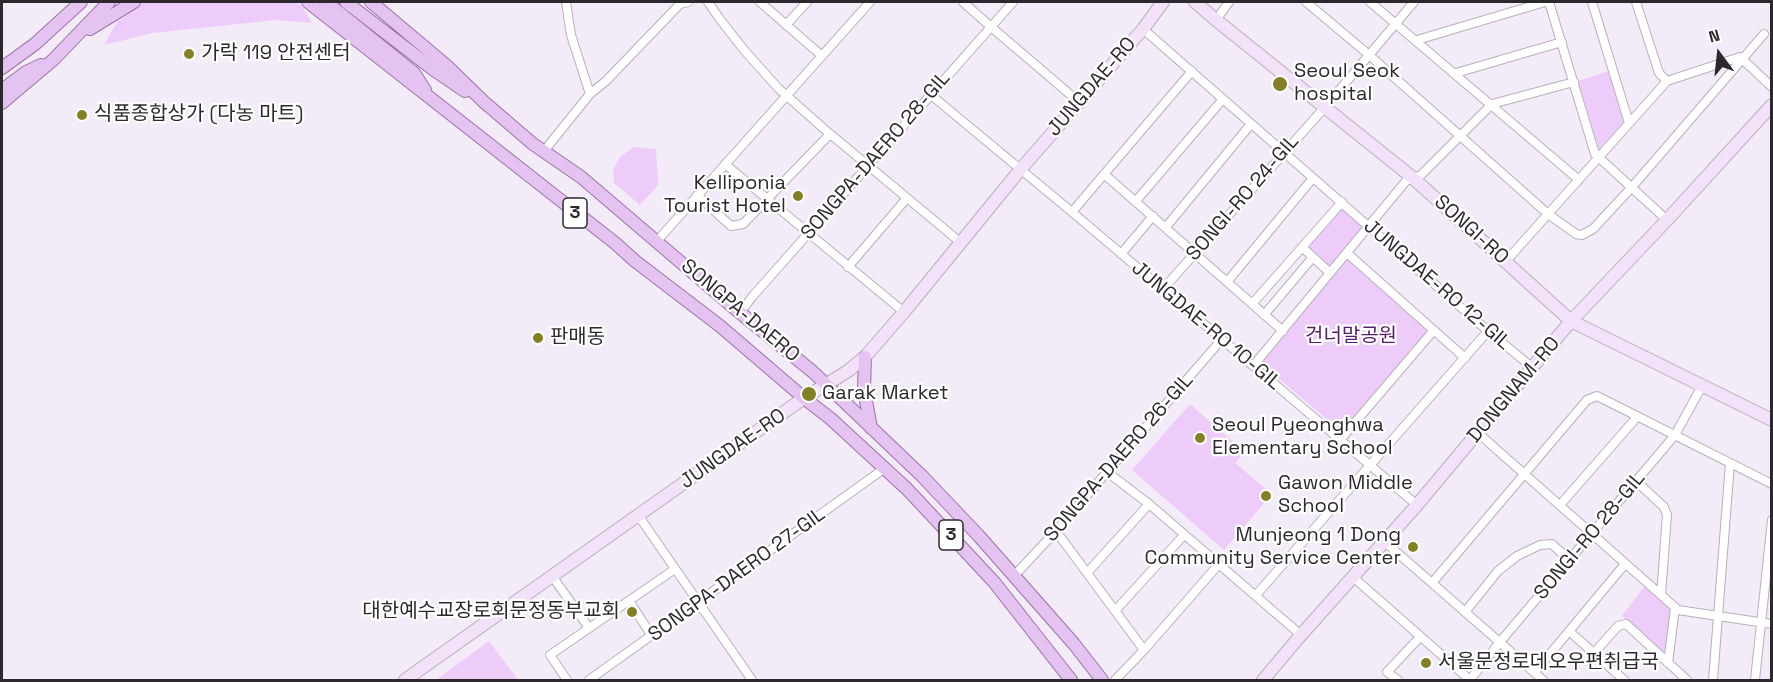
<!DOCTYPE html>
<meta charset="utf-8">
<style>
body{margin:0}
#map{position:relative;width:1773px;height:682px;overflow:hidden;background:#f4ebf8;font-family:"Space Grotesk",sans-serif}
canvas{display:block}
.frame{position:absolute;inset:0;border:3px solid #2c282d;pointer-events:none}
.north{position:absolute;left:1689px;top:24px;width:60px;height:60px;-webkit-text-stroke:4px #fff;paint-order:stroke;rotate:345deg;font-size:16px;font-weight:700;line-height:24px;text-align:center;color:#2c282d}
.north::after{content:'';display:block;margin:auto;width:21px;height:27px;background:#2c282d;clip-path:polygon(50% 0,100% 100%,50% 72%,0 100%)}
</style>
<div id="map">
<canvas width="1773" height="682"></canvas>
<div class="frame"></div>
<div class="north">N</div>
</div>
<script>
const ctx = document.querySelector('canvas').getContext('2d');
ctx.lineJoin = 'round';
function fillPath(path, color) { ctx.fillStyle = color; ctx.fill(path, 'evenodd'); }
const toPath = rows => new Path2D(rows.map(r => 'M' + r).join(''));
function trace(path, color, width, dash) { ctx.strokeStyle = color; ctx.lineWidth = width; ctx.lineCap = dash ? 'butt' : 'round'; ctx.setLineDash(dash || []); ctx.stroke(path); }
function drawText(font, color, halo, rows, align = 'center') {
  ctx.font = font + ' "Space Grotesk","Noto Sans KR",sans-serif'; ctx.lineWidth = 4.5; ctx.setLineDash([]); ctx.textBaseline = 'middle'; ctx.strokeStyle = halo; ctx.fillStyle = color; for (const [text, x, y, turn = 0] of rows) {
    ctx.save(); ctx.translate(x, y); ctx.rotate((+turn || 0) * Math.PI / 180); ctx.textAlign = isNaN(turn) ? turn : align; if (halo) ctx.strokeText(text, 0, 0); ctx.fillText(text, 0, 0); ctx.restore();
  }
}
const green = toPath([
 [144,2,294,2,301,5,312,23,276,20,153,33,104,45,117,22],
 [1609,71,1625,121,1599,149,1578,81],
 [634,147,656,149,658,185,640,205,614,183,613,169,621,156],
 [1342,205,1366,226,1329,268,1306,247],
 [1347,256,1429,331,1342,432,1260,363],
 [1190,404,1245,452,1235,463,1272,494,1224,550,1132,470],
 [1646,584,1671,606,1665,656,1622,616],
 [489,641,518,680,436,680]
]);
const street = toPath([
 [566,2,571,35,590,94],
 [708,2,719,18,744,50,778,88,823,128,960,242],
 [760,2,822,56],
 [963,2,990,26,1079,102],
 [1306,2,1368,54,1548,214,1576,234,1582,235,1593,229,1632,187,1764,34],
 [1370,2,1579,180],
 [1549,2,1595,154,1667,220],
 [1592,2,1629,123],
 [1636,2,1659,73,1667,81],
 [1216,20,1229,2],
 [786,25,807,2],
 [1143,29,1488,331,1533,368],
 [1417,40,1545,2],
 [1456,73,1562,42],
 [931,95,1072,212,1417,505],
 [544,151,590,94,606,81,680,4,688,2],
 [725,164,904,312],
 [1104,174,1283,331],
 [697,195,731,226,743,224,830,134],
 [1136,201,1223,99],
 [1072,212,1192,71],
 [1166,227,1251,124],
 [657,241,870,2],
 [1302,247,1330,273],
 [1347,253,1465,358],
 [1121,254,1153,216],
 [1506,261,1667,81,1740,57,1772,87],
 [848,267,907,198],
 [1227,282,1313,178],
 [1163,289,1325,107,1414,2],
 [1252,304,1342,202],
 [741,312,752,297,1013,2],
 [1264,315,1313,257],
 [1253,366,1406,181,1421,175,1492,104,1574,82],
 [1478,433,1678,610,1772,624],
 [1341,439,1434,330],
 [1107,472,1149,504,1301,635],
 [1636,481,1664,507,1667,515,1661,595],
 [1560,505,1637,417],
 [638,515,752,680],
 [1056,531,1144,650],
 [1385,542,1543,680],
 [1087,573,1149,504],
 [552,576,589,628],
 [1014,576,1056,531,1222,339],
 [1353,577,1470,680],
 [1432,583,1587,400,1597,396,1772,484],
 [1256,595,1488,331],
 [629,601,652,636],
 [1115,611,1184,535],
 [1465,612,1498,571,1517,556,1540,545,1552,544,1569,560],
 [1569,631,1624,680],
 [1594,653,1618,626,1626,624,1687,680],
 [1668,663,1675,608],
 [1535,672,1625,564],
 [567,680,550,655,675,569],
 [589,680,885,468],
 [1115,680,1144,650,1219,564],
 [1398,680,1387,672,1420,637],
 [1470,680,1500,642,1675,435,1702,386],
 [1713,680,1730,463],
 [1755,680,1772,520]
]);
const secondary = toPath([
 [1195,2,1216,20,1413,178,1571,321,1772,420],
 [405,680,804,398,848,371,865,357,904,312,1020,170,1143,29,1163,2],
 [1263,680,1301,635,1417,505,1571,321,1667,220,1772,105]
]);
const primary = toPath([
 [308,2,615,243,635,261,720,326,804,398,831,419,907,489,966,552,994,582,1071,680],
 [326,2,414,73,425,90],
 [346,2,434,70,465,91],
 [371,2,447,66,484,102,533,144,581,177,733,307,813,372,922,476,978,535,1074,644,1102,680],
 [90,29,134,2],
 [2,68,35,44,81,2],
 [2,90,26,72,41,65],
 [2,103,53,60,109,2],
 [865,357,864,390,871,428]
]);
const markers = [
 [189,54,6,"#838028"],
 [1280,84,8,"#838028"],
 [82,115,6,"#838028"],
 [798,196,6,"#838028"],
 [538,338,6,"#838028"],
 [809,394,8,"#838028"],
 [1200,438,6,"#838028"],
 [1266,496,6,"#838028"],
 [1413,547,6,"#838028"],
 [632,612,6,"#838028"],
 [1426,663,6,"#838028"]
];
const shields = [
 [575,213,24],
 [951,535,24]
];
const shieldNames = [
 ["3",575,213],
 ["3",951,535]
];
const poiNames = [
 ["가락 119 안전센터",201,54],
 ["Seoul Seok",1294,72],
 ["hospital",1294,95],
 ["식품종합상가 (다농 마트)",94,115],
 ["Kelliponia",786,184,"right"],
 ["Tourist Hotel",786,207,"right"],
 ["판매동",550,338],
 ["Garak Market",822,394],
 ["Seoul Pyeonghwa",1212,426],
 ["Elementary School",1212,449],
 ["Gawon Middle",1278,484],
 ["School",1278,507],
 ["Munjeong 1 Dong",1401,536,"right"],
 ["Community Service Center",1401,559,"right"],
 ["대한예수교장로회문정동부교회",620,612,"right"],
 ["서울문정로데오우편취급국",1438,663]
];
const streetNames = [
 ["JUNGDAE-RO",1092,87,-49],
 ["SONGPA-DAERO 28-GIL",876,156,-49],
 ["SONGI-RO 24-GIL",1243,198,-49],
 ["SONGI-RO",1471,230,42],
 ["JUNGDAE-RO 12-GIL",1437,285,41],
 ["SONGPA-DAERO",740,311,40],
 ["JUNGDAE-RO 10-GIL",1206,326,40],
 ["DONGNAM-RO",1514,390,-50],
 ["JUNGDAE-RO",733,449,-35],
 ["SONGPA-DAERO 26-GIL",1119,458,-49],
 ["SONGI-RO 28-GIL",1590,536,-50],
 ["SONGPA-DAERO 27-GIL",737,575,-36]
];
const parkNames = [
 ["건너말공원",1351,337]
];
fillPath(green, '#edccf9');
trace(street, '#b8afbb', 10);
trace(secondary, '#b8afbb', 14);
trace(primary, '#9973a7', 14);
trace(street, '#fff', 8);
trace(secondary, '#f2e1f8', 12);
trace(primary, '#e5c3f1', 12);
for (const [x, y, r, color] of markers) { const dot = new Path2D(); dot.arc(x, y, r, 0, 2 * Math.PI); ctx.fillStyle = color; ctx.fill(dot); trace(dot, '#fff', 2); }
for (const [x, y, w] of shields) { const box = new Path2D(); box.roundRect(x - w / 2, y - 15, w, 30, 4.5); ctx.fillStyle = '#fff'; ctx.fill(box); trace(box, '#2c282d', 1.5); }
drawText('bold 18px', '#2c282d', null, shieldNames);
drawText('20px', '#2c282d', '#fff', poiNames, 'left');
drawText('20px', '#2c282d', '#fff', streetNames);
drawText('20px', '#551e66', '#fff', parkNames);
</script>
